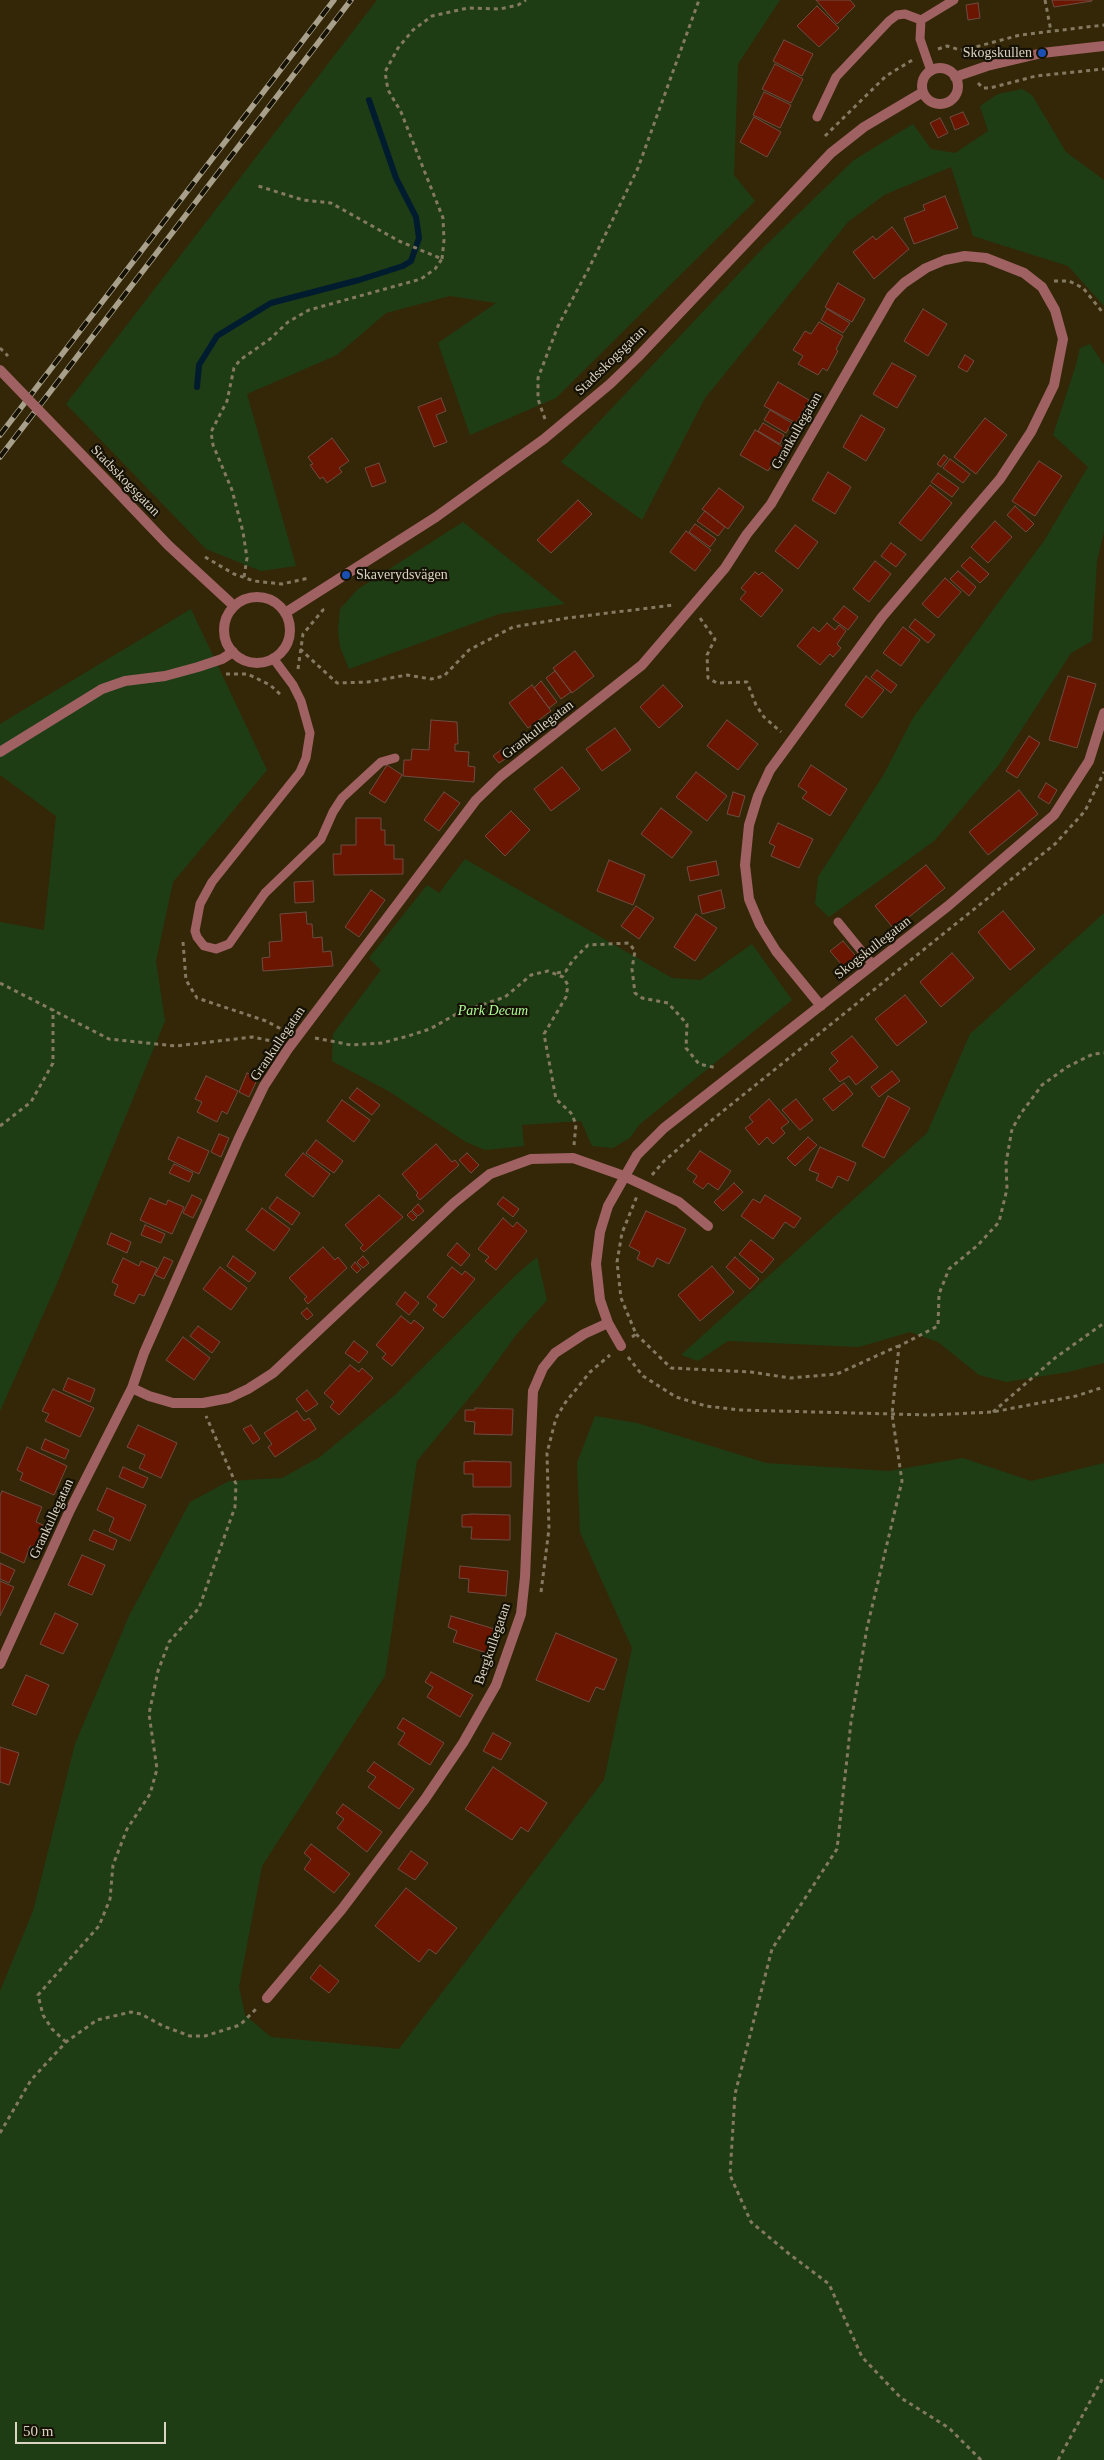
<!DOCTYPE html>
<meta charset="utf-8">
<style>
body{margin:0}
#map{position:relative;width:1104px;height:2460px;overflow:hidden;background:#332707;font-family:"Times New Roman",serif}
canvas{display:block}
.scale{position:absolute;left:15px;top:2422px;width:151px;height:22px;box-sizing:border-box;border:2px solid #dbd4c3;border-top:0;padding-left:6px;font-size:15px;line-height:18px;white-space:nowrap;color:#dbd4c3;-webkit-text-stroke:4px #161105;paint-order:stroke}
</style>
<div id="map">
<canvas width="1104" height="2460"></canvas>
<div class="scale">50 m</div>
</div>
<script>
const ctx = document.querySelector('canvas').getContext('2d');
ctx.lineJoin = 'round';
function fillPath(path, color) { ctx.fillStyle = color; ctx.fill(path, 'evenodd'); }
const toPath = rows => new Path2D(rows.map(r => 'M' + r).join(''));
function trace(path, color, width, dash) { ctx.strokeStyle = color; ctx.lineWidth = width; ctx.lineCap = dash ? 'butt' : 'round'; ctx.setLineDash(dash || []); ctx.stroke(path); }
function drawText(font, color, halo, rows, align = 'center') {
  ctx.font = font + ' "Times New Roman",serif'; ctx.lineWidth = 4.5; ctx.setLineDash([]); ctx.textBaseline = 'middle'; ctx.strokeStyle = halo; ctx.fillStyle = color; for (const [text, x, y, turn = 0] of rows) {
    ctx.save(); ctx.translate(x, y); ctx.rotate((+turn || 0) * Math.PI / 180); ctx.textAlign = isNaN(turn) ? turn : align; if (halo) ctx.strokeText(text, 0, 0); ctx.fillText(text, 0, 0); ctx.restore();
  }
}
const green = toPath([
 [377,0,780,0,738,64,734,175,755,201,556,398,470,435,438,343,496,303,450,296,386,313,337,355,247,394,296,566,261,571,206,549,66,404],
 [1022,89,1032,95,1066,152,1104,180,1104,306,1068,266,973,236,951,167,884,195,848,222,705,398,642,520,561,462,765,246,854,160,913,124,931,149,955,153,988,131,980,106,998,94],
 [1090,344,1104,365,1104,532,1097,561,1092,641,1071,653,998,766,934,841,829,917,815,904,818,877,884,774,913,718,1044,541,1088,467,1053,435,1076,365,1080,348],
 [463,522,565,604,499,614,349,669,340,647,338,630,340,609,358,589],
 [191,609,267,770,173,882,156,961,165,1021,55,1288,0,1411,0,922,44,930,56,816,0,775,0,724],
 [465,859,672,978,701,980,752,944,792,1000,639,1125,630,1138,613,1148,592,1146,581,1121,522,1125,524,1146,485,1150,466,1142,390,1092,332,1061,333,1034,381,970,369,958,427,885,439,893],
 [1104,913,1104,1363,1068,1372,1006,1382,979,1375,938,1342,910,1332,859,1347,728,1341,698,1361,681,1355,927,1133,970,1034],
 [537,1257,547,1300,516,1335,482,1382,417,1461,385,1676,262,1866,239,1987,245,2015,271,2037,399,2049,604,1780,632,1648,580,1532,577,1463,595,1416,637,1423,766,1463,889,1471,963,1458,1031,1481,1104,1463,1104,2460,0,2460,0,1991,33,1911,75,1744,129,1616,190,1502,229,1481,282,1478,320,1457,396,1394,517,1274]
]);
const stream = toPath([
 [197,387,199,365,217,336,271,303,359,280,403,266,411,261,419,238,416,217,396,178,369,100]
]);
const building = toPath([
 [816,0,850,0,855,6,837,24,816,0],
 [1052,0,1092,0,1092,1,1054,7,1052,0],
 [978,3,980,18,968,20,966,5,978,3],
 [817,6,839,28,819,47,797,26,817,6],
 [784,40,813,54,802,76,773,61,784,40],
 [775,64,803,79,791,103,762,89,775,64],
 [764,92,791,105,780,128,753,115,764,92],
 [963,112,969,124,955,130,950,117,963,112],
 [754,117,781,132,767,157,740,142,754,117],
 [940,118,948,133,938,138,930,123,940,118],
 [945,196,958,228,914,244,904,218,925,210,923,205,945,196],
 [892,227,909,249,874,279,853,252,873,236,876,240,892,227],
 [838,283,865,299,852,322,825,307,838,283],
 [827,309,850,323,843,333,821,320,827,309],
 [923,309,947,324,928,356,904,341,923,309],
 [819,322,843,336,836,349,838,351,827,371,823,368,818,375,798,364,803,356,793,350,805,331,811,334,819,322],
 [965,355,974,361,967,372,958,367,965,355],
 [892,363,916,376,897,408,873,394,892,363],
 [778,382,809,400,796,423,764,406,778,382],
 [441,398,446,411,436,415,447,442,434,447,418,407,441,398],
 [770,410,792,423,786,433,764,420,770,410],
 [861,415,885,429,866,461,843,447,861,415],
 [985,418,1007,435,976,474,954,457,985,418],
 [763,423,784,435,780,444,758,431,763,423],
 [755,430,783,447,768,471,740,455,755,430],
 [332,438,349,461,339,468,342,472,327,483,323,477,320,479,310,465,313,464,308,457,332,438],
 [944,455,948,458,941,467,937,464,944,455],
 [950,459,970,474,963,483,943,468,950,459],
 [1039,461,1062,476,1035,516,1012,501,1039,461],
 [379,463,386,482,372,487,365,468,379,463],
 [828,472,851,487,835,514,812,500,828,472],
 [938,473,959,488,952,497,931,482,938,473],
 [930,485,952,503,921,541,899,523,930,485],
 [719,488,744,507,728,529,702,509,719,488],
 [578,500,592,514,551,553,537,540,578,500],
 [1015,506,1034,524,1026,532,1007,515,1015,506],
 [705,511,725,527,718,536,697,521,705,511],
 [995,521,1012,537,988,563,971,547,995,521],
 [695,524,716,539,710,547,689,532,695,524],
 [795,525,818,542,798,569,775,551,795,525],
 [686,531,711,550,695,571,670,552,686,531],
 [891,543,906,554,896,567,881,556,891,543],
 [970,557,989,574,980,583,961,566,970,557],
 [875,561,891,574,869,602,853,589,875,561],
 [958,571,976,587,969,596,950,579,958,571],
 [755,572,759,575,762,572,783,590,761,617,740,599,746,592,741,588,755,572],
 [945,578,961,592,938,618,922,604,945,578],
 [844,606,858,617,848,630,833,619,844,606],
 [915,619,935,635,928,643,909,627,915,619],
 [827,623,835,630,839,625,846,631,837,644,841,648,833,657,830,654,820,665,797,646,813,627,819,632,827,623],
 [903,627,920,640,901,666,883,653,903,627],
 [575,651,594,676,572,693,553,668,575,651],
 [877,670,897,685,891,693,871,677,877,670],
 [555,671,571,692,561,699,546,678,555,671],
 [866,676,884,690,862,718,845,705,866,676],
 [1068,676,1096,684,1077,748,1049,740,1068,676],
 [541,681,557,702,549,708,534,688,541,681],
 [532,685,551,711,528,728,509,703,532,685],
 [663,685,683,706,659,728,640,707,663,685],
 [431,720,457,722,458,744,455,744,455,751,469,752,468,766,475,767,474,782,403,776,404,760,411,760,412,749,429,750,431,720],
 [727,720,758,744,738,770,707,746,727,720],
 [615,728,631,750,602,771,586,749,615,728],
 [1029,736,1040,743,1017,778,1006,771,1029,736],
 [502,749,508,757,499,763,493,756,502,749],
 [387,765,402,775,385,803,369,793,387,765],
 [811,765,847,789,830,816,802,798,807,792,798,786,811,765],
 [562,767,580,789,551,811,534,789,562,767],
 [696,772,727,796,707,821,676,797,696,772],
 [1046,783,1057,790,1049,804,1038,797,1046,783],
 [1019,790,1038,814,988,855,969,832,1019,790],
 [444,792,460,803,439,831,424,820,444,792],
 [733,792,745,796,739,817,727,814,733,792],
 [661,808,692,832,672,858,641,834,661,808],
 [511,811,530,830,505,856,485,836,511,811],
 [356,818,381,818,381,830,385,830,385,845,394,845,394,859,403,859,403,874,334,875,333,854,341,854,341,845,356,845,356,818],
 [778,823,813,839,799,868,771,856,775,846,769,843,778,823],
 [609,860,645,875,633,905,597,891,609,860],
 [716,861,719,875,690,881,687,867,716,861],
 [926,865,945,888,894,929,875,906,926,865],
 [313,881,314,902,295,903,294,882,313,881],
 [371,890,385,900,359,937,345,927,371,890],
 [721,890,725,908,702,914,698,896,721,890],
 [636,906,654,918,639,939,621,926,636,906],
 [1003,911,1035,949,1010,970,978,932,1003,911],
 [306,912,307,924,312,924,313,938,322,937,323,952,331,951,333,966,263,971,262,958,270,957,269,942,282,941,280,914,306,912],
 [696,914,717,928,695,961,674,947,696,914],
 [843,941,860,961,847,971,830,951,843,941],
 [952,953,974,978,941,1007,920,982,952,953],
 [905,995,927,1022,897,1046,875,1019,905,995],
 [852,1036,878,1067,856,1085,849,1076,840,1082,829,1069,838,1061,831,1053,852,1036],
 [892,1071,900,1081,879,1097,871,1087,892,1071],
 [247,1073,258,1078,249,1097,239,1092,247,1073],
 [206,1076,238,1091,227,1114,222,1111,217,1122,197,1112,202,1102,195,1099,206,1076],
 [844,1083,853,1094,833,1111,823,1099,844,1083],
 [357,1088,380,1105,372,1115,349,1098,357,1088],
 [888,1096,910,1108,884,1158,862,1146,888,1096],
 [769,1099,789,1122,781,1128,785,1133,773,1144,767,1137,759,1145,745,1128,753,1122,749,1117,769,1099],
 [796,1099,813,1120,800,1130,782,1110,796,1099],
 [342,1100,370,1120,354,1142,327,1121,342,1100],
 [219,1134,229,1138,221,1157,211,1152,219,1134],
 [178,1137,209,1151,199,1174,168,1159,178,1137],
 [808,1137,817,1145,795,1166,787,1158,808,1137],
 [316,1140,343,1161,334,1173,306,1153,316,1140],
 [436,1144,452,1162,455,1160,459,1165,420,1200,416,1195,418,1193,402,1174,436,1144],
 [820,1147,856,1163,848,1181,838,1176,832,1188,816,1180,819,1174,809,1170,820,1147],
 [700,1151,731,1171,718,1190,708,1183,703,1189,693,1182,697,1176,687,1169,700,1151],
 [303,1153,330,1174,313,1197,285,1175,303,1153],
 [467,1153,479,1165,471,1173,459,1160,467,1153],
 [174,1164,193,1173,189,1182,169,1173,174,1164],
 [734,1183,743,1192,723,1211,714,1202,734,1183],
 [192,1195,202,1200,193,1218,183,1213,192,1195],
 [379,1195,403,1217,364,1252,360,1248,363,1245,345,1225,379,1195],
 [765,1195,801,1218,794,1228,785,1222,773,1239,741,1216,753,1199,760,1203,765,1195],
 [277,1197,300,1213,292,1225,269,1208,277,1197],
 [503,1197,519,1209,513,1217,497,1204,503,1197],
 [150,1198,166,1205,168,1200,184,1207,172,1234,140,1220,150,1198],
 [418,1204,424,1211,418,1216,412,1210,418,1204],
 [262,1208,290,1229,274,1251,246,1230,262,1208],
 [411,1211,417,1217,413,1221,407,1215,411,1211],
 [646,1211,686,1229,669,1264,657,1258,653,1267,637,1259,640,1252,629,1246,646,1211],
 [503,1218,513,1227,517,1222,527,1231,496,1270,485,1261,489,1257,478,1249,503,1218],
 [145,1225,165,1234,161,1243,141,1235,145,1225],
 [111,1233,131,1242,127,1253,107,1244,111,1233],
 [751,1240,774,1259,762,1273,739,1254,751,1240],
 [457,1243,470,1255,461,1266,447,1255,457,1243],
 [323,1247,335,1260,338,1257,347,1268,308,1304,304,1299,307,1297,289,1278,323,1247],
 [233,1256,256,1273,249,1282,227,1266,233,1256],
 [363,1256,369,1263,363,1268,357,1262,363,1256],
 [164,1257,173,1261,164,1279,155,1275,164,1257],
 [735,1257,759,1279,750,1289,726,1267,735,1257],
 [123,1258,139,1266,141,1261,157,1268,144,1296,139,1294,134,1304,114,1295,118,1285,112,1282,123,1258],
 [355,1262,361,1269,357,1273,351,1267,355,1262],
 [712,1266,734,1292,700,1321,678,1295,712,1266],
 [220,1267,247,1288,231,1310,203,1289,220,1267],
 [452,1267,462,1275,465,1271,475,1279,443,1318,433,1310,437,1305,427,1297,452,1267],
 [405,1292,419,1303,409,1315,396,1304,405,1292],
 [307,1308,313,1315,307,1320,301,1313,307,1308],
 [401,1316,411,1324,414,1320,424,1328,392,1366,382,1358,386,1354,376,1345,401,1316],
 [198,1326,220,1342,212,1353,190,1336,198,1326],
 [183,1337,210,1358,194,1380,166,1360,183,1337],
 [354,1341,368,1352,359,1363,345,1353,354,1341],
 [350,1365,359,1372,362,1368,373,1378,339,1415,330,1407,334,1402,324,1393,350,1365],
 [68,1378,95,1389,90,1402,63,1390,68,1378],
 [53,1389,94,1408,80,1437,45,1421,49,1414,42,1411,53,1389],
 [307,1390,318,1404,306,1412,296,1399,307,1390],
 [475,1408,513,1409,512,1435,474,1434,475,1422,465,1421,465,1410,475,1410,475,1408],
 [297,1411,304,1421,309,1418,316,1429,275,1457,268,1447,272,1444,264,1433,297,1411],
 [138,1425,177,1443,161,1478,139,1468,145,1455,127,1447,138,1425],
 [251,1425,260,1439,253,1444,243,1429,251,1425],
 [45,1439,69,1450,65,1459,41,1449,45,1439],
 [27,1447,67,1466,54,1495,20,1480,23,1473,17,1470,27,1447],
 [473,1461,511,1462,511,1487,473,1487,473,1474,464,1474,464,1462,473,1461],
 [123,1467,148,1478,143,1488,119,1477,123,1467],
 [107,1488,146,1505,130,1541,109,1531,114,1518,97,1510,107,1488],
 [2,1491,42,1507,36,1522,45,1526,36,1549,30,1546,24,1563,0,1552,0,1496,2,1491],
 [472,1514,510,1515,510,1540,471,1539,472,1527,462,1527,462,1515,472,1514],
 [94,1530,117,1540,113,1550,89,1540,94,1530],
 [82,1555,105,1565,92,1595,68,1585,82,1555],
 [0,1563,15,1570,9,1583,0,1579,0,1563],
 [460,1566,508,1571,506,1596,468,1592,469,1579,459,1578,460,1566],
 [0,1581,14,1587,0,1616,0,1581],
 [55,1613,78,1624,63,1654,40,1644,55,1613],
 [451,1616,498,1630,490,1654,453,1642,457,1631,448,1627,451,1616],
 [556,1633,617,1659,604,1690,596,1687,589,1702,536,1680,556,1633],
 [431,1672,473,1695,460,1717,427,1697,433,1687,425,1682,431,1672],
 [26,1675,49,1685,36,1715,12,1705,26,1675],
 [403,1718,444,1743,430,1765,398,1744,405,1733,397,1728,403,1718],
 [493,1733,511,1743,501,1760,483,1751,493,1733],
 [0,1747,19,1753,9,1785,0,1782,0,1747],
 [374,1762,414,1789,399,1809,368,1787,376,1777,367,1771,374,1762],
 [493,1767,547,1803,528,1832,521,1827,512,1840,465,1809,493,1767],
 [343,1804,382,1832,367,1852,337,1828,344,1819,336,1813,343,1804],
 [311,1844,350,1874,334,1893,304,1869,311,1859,304,1853,311,1844],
 [411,1851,428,1863,415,1880,398,1869,411,1851],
 [406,1888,457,1928,436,1954,429,1949,419,1962,375,1926,406,1888],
 [320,1965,339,1981,329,1993,310,1978,320,1965]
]);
const path = toPath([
 [1045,0,1051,31],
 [938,49,947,46,960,50,968,49,1020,35,1104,25],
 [978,83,983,88,990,88,1036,76,1104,69],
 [825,136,886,76,914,59],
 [442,259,444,240,443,218,401,112,388,90,385,72,398,48,413,30,432,16,468,8,500,9,518,5,526,0],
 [1054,281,1069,281,1083,288,1104,314],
 [545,419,538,399,538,378,558,326,588,270,638,168,699,0],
 [205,557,234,574,254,581,282,584,309,578],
 [244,577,247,558,243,532,232,490,213,445,211,432,227,401,234,368,240,360,270,339,288,322,309,310,421,279,435,269,442,259,399,241,331,203,303,200,255,185],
 [700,618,715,639,707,655,708,678,717,683,747,682,756,705,764,717,781,732],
 [300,649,337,683,368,682,407,675,431,679,444,676,469,650,513,627,567,618,674,605],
 [298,669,303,634,323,610,321,606],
 [226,674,247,674,254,677,270,685,281,695],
 [183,942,186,980,197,998,266,1021,285,1031],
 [557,973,566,971,573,960,588,945,629,943,635,951,632,969,635,993,642,998,668,1003,687,1024,686,1048,699,1064,717,1068],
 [0,983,109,1039,176,1046,252,1037,277,1042],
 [315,1038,351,1045,382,1043,408,1036,430,1029,458,1013,505,997,531,975,548,971,563,977,568,985,566,997,544,1034,556,1099,571,1113,576,1124,574,1145],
 [0,1126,31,1102,53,1063,53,1009],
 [652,1175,664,1161,707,1124,1055,844,1085,811,1104,772],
 [636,1334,671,1368,751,1372,790,1378,837,1374,898,1346],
 [632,1337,636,1334,621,1298,617,1262,622,1233,637,1196],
 [628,1357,643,1376,676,1397,706,1406,739,1410,931,1415,993,1412,1076,1396,1104,1387],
 [993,1412,1055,1358,1104,1323],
 [541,1592,549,1529,547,1453,556,1418,565,1403,590,1372,610,1355],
 [66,2042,52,2029,43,2015,38,1995,99,1926,110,1899,113,1865,127,1829,150,1794,157,1769,149,1714,158,1671,169,1642,199,1608,235,1507,236,1484,206,1416],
 [0,2133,31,2080,66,2042,97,2020,131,2012,141,2014,163,2026,190,2036,205,2036,240,2025,258,2007],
 [981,2460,949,2428,901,2398,862,2357,829,2284,788,2253,751,2222,730,2175,735,2094,772,1949,837,1849,851,1722,867,1628,902,1481,892,1414,899,1346,938,1326,939,1294,949,1269,978,1245,999,1222,1007,1189,1006,1163,1012,1129,1022,1112,1042,1085,1067,1067,1093,1054,1104,1053],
 [1058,2460,1104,2376]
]);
const service = toPath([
 [931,71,920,39,921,20,954,0],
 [817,117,836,77,889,21,897,15,905,14,921,20],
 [273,658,293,685,301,701,310,733,306,758,300,772,212,882,200,904,195,931,197,937,204,946,216,949,229,944,265,893,321,839,333,812,342,798,381,762,395,758],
 [838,922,873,965]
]);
const minor = toPath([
 [0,752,102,689,125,681,165,676,198,667,222,659,233,652],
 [621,1346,608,1323,600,1300,596,1264,600,1232,608,1206,637,1155,664,1128,948,906,1054,815,1089,761,1104,713],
 [132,1388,149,1396,173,1403,203,1403,229,1398,248,1389,273,1373,454,1203,490,1174,531,1159,573,1158,624,1176,679,1202,708,1226],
 [0,1664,70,1510,132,1388,144,1353,239,1138,264,1086,288,1049,476,800,501,776,642,665,725,568,747,534,771,504,891,296,904,283,926,268,945,260,965,256,986,258,1024,273,1042,287,1055,310,1063,339,1054,385,1031,432,1000,479,882,617,770,770,758,796,749,825,745,865,749,899,760,925,776,951,821,1006],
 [267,1998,342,1909,425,1799,463,1743,496,1685,521,1614,525,1577,533,1391,543,1368,555,1353,584,1334,608,1323]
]);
const tertiary = toPath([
 '922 86a18 18 0 1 1 36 0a18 18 0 1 1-36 0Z',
 [955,77,987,66,1042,53,1104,46],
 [108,482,168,545,234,606],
 '224 630a33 33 0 1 1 66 0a33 33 0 1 1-66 0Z',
 [285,613,436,517,544,439,610,384,637,358,831,153,864,127,923,92]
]);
const rail = toPath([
 [0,435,334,0],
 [0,457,351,0]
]);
const pathBridge = toPath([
 [0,348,8,356]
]);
const tertiaryBridge = toPath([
 [0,370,108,482]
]);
const markers = [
 [1042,53,5,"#1a4fb4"],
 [346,575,5,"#1a4fb4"]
];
const poiNames = [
 ["Skogskullen",1032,53],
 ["Skaverydsvägen",356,575,"left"]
];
const streetNames = [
 ["Stadsskogsgatan",611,361,-44],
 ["Grankullegatan",797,431,-60],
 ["Stadsskogsgatan",125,481,46],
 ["Grankullegatan",538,730,-38],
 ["Skogskullegatan",873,948,-38],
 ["Grankullegatan",278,1044,-56],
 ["Grankullegatan",52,1519,-65],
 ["Bergkullegatan",493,1644,-71]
];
const parkNames = [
 ["Park Decum",493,1011]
];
fillPath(green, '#1f3d15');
trace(stream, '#021c2f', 6);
fillPath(building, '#6a1600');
trace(building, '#6e4c42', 1);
trace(path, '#847a61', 3, [4, 4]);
trace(service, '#a06162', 9);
trace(minor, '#a06162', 10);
trace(tertiary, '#a06162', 10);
trace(rail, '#a8a08a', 5.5);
trace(rail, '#161105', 4, [11]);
trace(pathBridge, '#847a61', 3, [4, 4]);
trace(tertiaryBridge, '#a06162', 10);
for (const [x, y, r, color] of markers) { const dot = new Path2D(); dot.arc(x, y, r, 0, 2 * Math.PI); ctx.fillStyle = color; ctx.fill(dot); trace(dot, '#161105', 2); }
drawText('14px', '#dbd4c3', '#161105', poiNames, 'right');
drawText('14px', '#dbd4c3', '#161105', streetNames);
drawText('italic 14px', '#adfa96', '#161105', parkNames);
</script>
